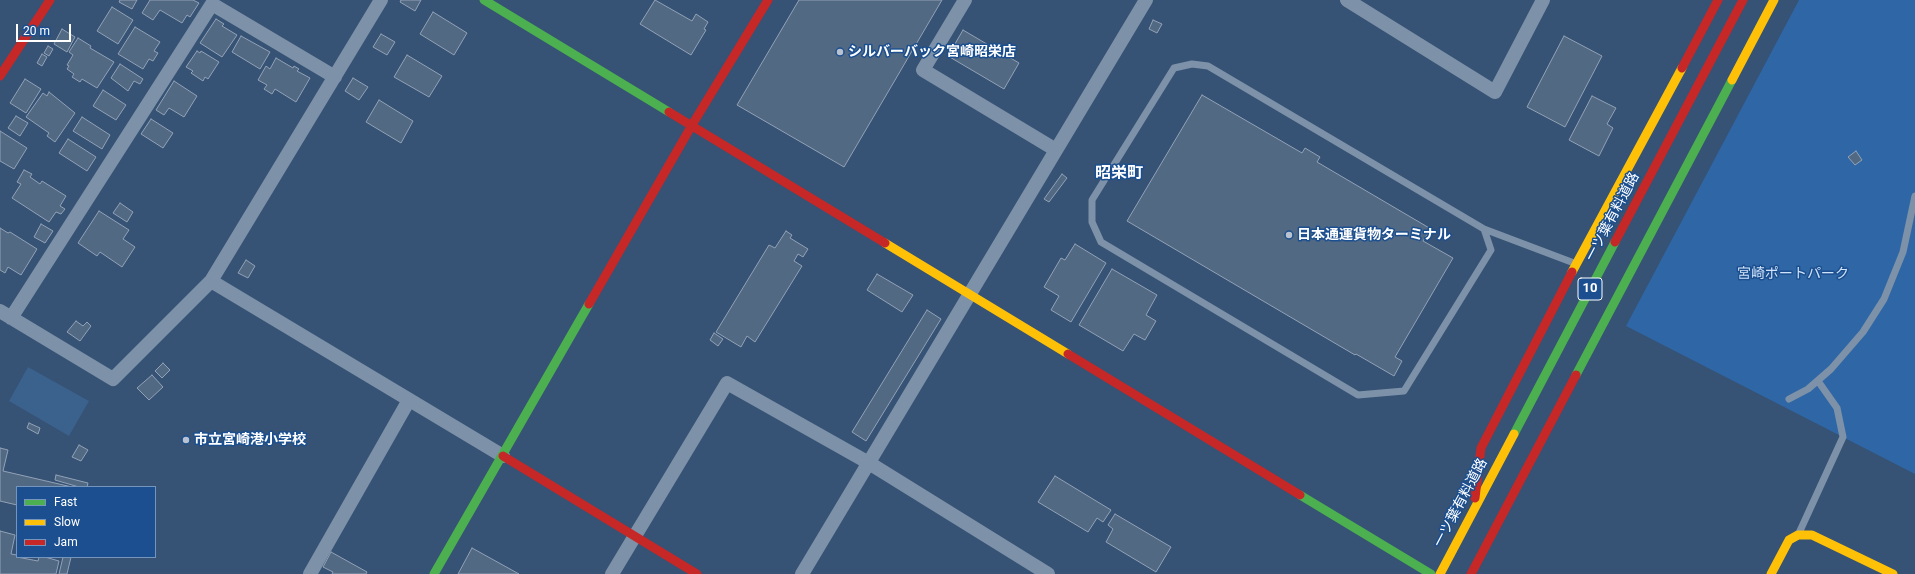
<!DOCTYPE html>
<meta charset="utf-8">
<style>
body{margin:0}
#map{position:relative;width:1915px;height:574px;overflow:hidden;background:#365274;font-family:Roboto,sans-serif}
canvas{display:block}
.legend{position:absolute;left:16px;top:486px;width:140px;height:72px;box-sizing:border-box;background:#1b4f8f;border:1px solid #7695bc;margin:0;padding:5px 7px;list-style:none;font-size:12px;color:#fff}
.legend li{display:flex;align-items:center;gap:8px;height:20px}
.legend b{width:20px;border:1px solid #7695bc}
.scale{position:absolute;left:16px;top:24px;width:55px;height:18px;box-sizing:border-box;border:2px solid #fff;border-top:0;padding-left:5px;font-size:12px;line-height:14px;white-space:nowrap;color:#fff;-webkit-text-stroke:3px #1b4f8f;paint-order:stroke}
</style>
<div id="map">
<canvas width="1915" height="574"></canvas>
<ul class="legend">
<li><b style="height:5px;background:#4caf50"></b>Fast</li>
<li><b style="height:5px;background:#ffc107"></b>Slow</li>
<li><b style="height:5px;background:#c62828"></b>Jam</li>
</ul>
<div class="scale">20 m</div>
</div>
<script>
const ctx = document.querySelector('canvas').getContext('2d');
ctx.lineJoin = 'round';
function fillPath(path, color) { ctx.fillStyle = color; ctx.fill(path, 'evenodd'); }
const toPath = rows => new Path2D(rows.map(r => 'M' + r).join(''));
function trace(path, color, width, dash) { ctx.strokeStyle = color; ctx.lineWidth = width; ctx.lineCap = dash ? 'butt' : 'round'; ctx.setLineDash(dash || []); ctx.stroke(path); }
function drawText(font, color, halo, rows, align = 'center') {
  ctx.font = font + ' Roboto,"Noto Sans JP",sans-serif'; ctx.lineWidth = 3; ctx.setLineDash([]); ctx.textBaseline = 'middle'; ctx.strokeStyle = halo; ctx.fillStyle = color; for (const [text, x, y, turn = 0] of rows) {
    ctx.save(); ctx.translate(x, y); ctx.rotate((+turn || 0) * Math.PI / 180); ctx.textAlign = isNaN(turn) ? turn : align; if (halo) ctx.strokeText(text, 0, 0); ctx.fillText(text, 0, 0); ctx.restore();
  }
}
const green = toPath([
 [1799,0,1915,0,1915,474,1626,326]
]);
const water = toPath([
 [28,367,89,401,69,436,9,401]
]);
const building = toPath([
 [120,0,137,0,132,9,119,2,120,0],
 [150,0,193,0,199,3,190,17,187,15,182,23,160,10,153,20,142,13,150,0],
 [401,0,421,0,415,11,400,2,401,0],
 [655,0,692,21,696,14,708,22,704,29,706,30,691,55,640,24,655,0],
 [799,0,942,0,844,167,737,105,799,0],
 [112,7,133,20,118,44,97,31,112,7],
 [433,12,467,33,454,55,420,34,433,12],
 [216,19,224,24,222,26,237,35,222,57,200,43,216,19],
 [1153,20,1162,24,1157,33,1149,29,1153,20],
 [135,27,160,42,154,51,158,53,153,61,149,59,143,69,118,54,135,27],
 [62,29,75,37,67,52,54,44,62,29],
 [963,30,1019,63,1004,89,948,56,963,30],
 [381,34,395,42,387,55,373,47,381,34],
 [241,36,270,52,260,69,232,52,241,36],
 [1564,36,1602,56,1565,127,1527,107,1564,36],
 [78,38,91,46,90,48,114,62,97,88,82,79,80,82,72,77,74,74,67,69,69,66,67,65,73,55,69,52,78,38],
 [48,46,53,49,49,56,44,53,48,46],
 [197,51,200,53,201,51,219,62,208,79,205,77,203,81,191,73,193,71,186,67,197,51],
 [42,54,47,57,42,66,37,63,42,54],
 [407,55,442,76,429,97,394,77,407,55],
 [276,58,293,68,294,66,299,69,297,71,310,78,296,102,275,89,272,94,264,89,267,85,258,80,266,66,270,69,276,58],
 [120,64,143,79,140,84,134,81,128,91,111,78,120,64],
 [353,78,368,87,359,100,345,91,353,78],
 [25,79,41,89,26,113,10,103,25,79],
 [174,81,197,96,184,117,169,108,164,115,156,110,174,81],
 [103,90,126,105,116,120,93,106,103,90],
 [49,92,75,113,55,142,47,136,49,133,26,117,43,93,47,96,49,92],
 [1202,95,1302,153,1305,148,1320,157,1317,162,1431,229,1423,241,1453,258,1395,357,1402,361,1394,376,1356,354,1355,355,1127,221,1202,95],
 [1592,96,1616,108,1607,124,1613,128,1599,156,1569,140,1592,96],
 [379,100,413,121,401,143,366,122,379,100],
 [16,116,28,123,20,136,8,128,16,116],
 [82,117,110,135,102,149,73,131,82,117],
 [151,119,173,133,163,148,141,134,151,119],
 [0,131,27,148,14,169,0,161,0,131],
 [68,139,96,157,87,171,59,153,68,139],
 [1856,151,1862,160,1855,165,1848,157,1856,151],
 [24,170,32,174,30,177,40,184,42,181,66,196,60,206,65,209,61,214,56,212,49,222,12,198,21,184,17,182,24,170],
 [1062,174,1067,178,1049,202,1044,199,1062,174],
 [120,203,133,212,127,222,113,213,120,203],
 [99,211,129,230,123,239,135,247,122,267,100,252,97,256,78,243,99,211],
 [41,224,53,231,45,243,34,237,41,224],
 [0,228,8,233,10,232,37,249,21,275,8,267,5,273,0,270,0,228],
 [786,231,792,235,790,238,808,249,803,257,798,254,794,261,802,266,755,342,747,336,741,347,716,332,769,245,775,248,786,231],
 [1075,244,1106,263,1071,322,1051,310,1059,296,1044,287,1061,258,1065,260,1075,244],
 [246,260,255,266,248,278,238,273,246,260],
 [1112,269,1157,295,1146,315,1156,321,1145,340,1134,334,1123,351,1079,325,1112,269],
 [877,274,913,295,902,312,867,290,877,274],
 [927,310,941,319,866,441,852,432,927,310],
 [76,321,83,326,87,322,91,326,80,341,67,332,76,321],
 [714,333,723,339,718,346,710,340,714,333],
 [163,363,170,370,162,378,155,371,163,363],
 [152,375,163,387,149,400,137,388,152,375],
 [29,423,40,428,38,434,27,428,29,423],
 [79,445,88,450,81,461,72,457,79,445],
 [0,448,8,450,3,471,72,487,17,487,17,505,0,501,0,448],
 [56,475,88,483,87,487,79,487,55,480,56,475],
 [1055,476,1111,510,1103,522,1097,518,1088,532,1038,502,1055,476],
 [1115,514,1171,547,1156,572,1106,542,1113,529,1108,525,1115,514],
 [0,531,15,535,11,554,17,555,17,557,38,561,39,557,45,557,59,561,56,574,0,574,0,531],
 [472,548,519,574,458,574,472,548],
 [331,552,367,572,366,574,332,574,333,572,323,567,331,552],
 [63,557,71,557,67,574,59,574,63,557]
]);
const lane = toPath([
 [1484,229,1491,250,1404,391,1358,395,1101,242,1092,222,1092,200,1174,68,1192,64,1208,66,1484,229,1574,263],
 [1789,399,1808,389,1831,369,1863,332,1884,299,1903,252,1915,196],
 [1799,533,1843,437,1837,408,1818,381]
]);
const street = toPath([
 [965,0,923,70,1056,150],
 [1347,0,1495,92,1543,0],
 [211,281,503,456],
 [0,311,113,379,211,281,381,0],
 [11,318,212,4,335,77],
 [310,574,409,400],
 [612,574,727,383,869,463,1048,574],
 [802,574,1146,0]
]);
const fast = toPath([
 [484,0,669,112],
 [1576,375,1732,80],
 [1514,434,1615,242],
 [1300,495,1431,574],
 [434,574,589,304]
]);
const slow = toPath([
 [1732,80,1774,0],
 [885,243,1068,354],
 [1572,272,1682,68],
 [1440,574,1514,434],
 [1771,574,1789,540,1798,535,1812,535,1893,574]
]);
const jam = toPath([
 [1682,68,1718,0],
 [0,76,50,0],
 [669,112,885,243],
 [1615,242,1743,0],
 [589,304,692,125,768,0],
 [1068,354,1300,495],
 [503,456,697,574],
 [1475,498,1481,448,1572,272],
 [1471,574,1576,375]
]);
const markers = [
 [840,52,4,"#b9c2ce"],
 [1289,235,4,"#b9c2ce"],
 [186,440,4,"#b9c2ce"]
];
const shields = [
 [1590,289,24]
];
const shieldNames = [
 ["10",1590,289]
];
const poiNames = [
 ["シルバーバック宮崎昭栄店",848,52],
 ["日本通運貨物ターミナル",1297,235],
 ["市立宮崎港小学校",194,440]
];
const streetNames = [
 ["一ツ葉有料道路",1613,217,-62],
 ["一ツ葉有料道路",1461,503,-62]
];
const parkNames = [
 ["宮崎ポートパーク",1793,274]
];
const quarterNames = [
 ["昭栄町",1119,174]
];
fillPath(green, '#2f66a5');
fillPath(water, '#3b618d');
fillPath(building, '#526984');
trace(building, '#92a2b6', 1);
trace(lane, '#7d92a8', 7);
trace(street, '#7d92a8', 14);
trace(fast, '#4caf50', 9);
trace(slow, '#ffc107', 9);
trace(jam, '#c62828', 9);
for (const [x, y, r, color] of markers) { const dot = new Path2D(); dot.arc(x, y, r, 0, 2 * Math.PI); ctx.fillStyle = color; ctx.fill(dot); trace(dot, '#1b4f8f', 1.5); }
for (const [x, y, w] of shields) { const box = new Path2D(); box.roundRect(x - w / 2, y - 11, w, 22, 3); ctx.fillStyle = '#1b4f8f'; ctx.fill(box); trace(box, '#fff', 1); }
drawText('bold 13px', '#fff', null, shieldNames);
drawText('bold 14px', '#fff', '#1b4f8f', poiNames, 'left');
drawText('14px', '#fff', '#1b4f8f', streetNames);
drawText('14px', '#cfe3fa', '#1b4f8f', parkNames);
drawText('bold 16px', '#fff', '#1b4f8f', quarterNames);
</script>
